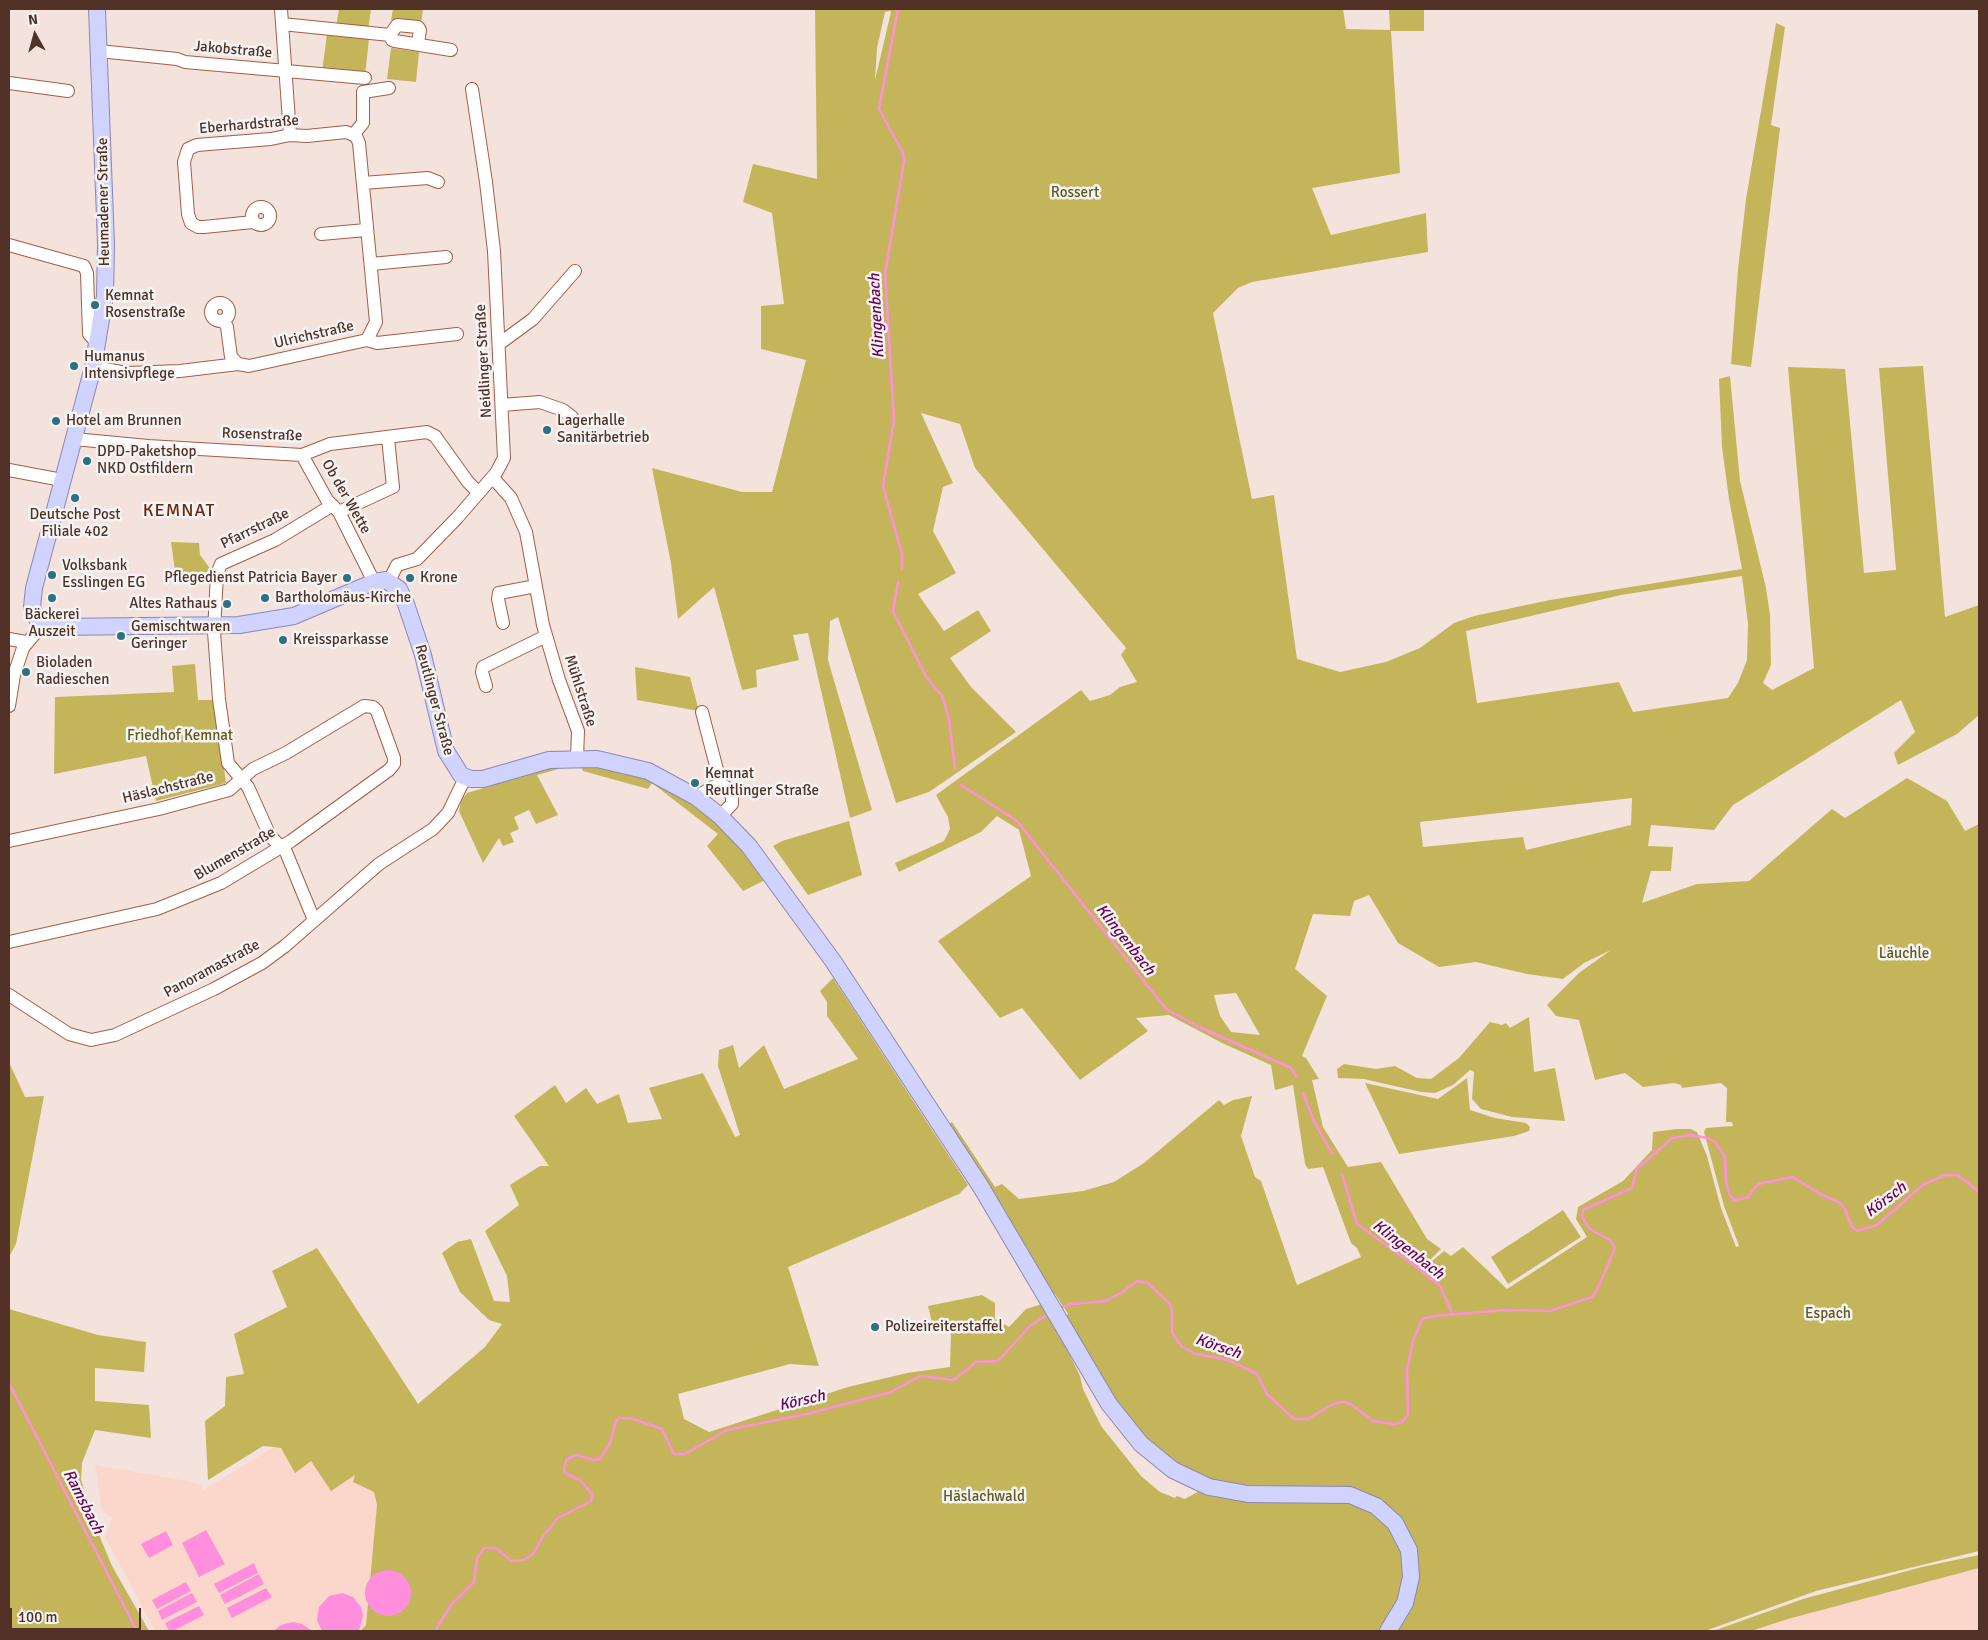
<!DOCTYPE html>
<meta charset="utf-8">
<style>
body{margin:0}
#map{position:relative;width:1988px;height:1640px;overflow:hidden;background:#f4e3dd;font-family:Signika,sans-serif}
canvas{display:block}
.frame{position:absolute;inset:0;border:10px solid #523227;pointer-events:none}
.north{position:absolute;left:10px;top:10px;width:50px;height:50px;-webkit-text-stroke:4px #f4f4f4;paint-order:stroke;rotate:353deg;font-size:14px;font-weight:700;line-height:20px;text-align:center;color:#523227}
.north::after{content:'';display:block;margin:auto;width:18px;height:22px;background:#523227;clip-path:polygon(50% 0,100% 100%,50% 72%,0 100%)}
.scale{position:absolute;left:10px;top:1608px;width:131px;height:22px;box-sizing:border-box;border:2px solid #523227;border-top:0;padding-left:6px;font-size:15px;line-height:18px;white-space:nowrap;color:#523227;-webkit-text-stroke:4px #f4f4f4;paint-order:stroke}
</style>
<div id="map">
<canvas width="1988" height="1640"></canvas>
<div class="frame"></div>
<div class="north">N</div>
<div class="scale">100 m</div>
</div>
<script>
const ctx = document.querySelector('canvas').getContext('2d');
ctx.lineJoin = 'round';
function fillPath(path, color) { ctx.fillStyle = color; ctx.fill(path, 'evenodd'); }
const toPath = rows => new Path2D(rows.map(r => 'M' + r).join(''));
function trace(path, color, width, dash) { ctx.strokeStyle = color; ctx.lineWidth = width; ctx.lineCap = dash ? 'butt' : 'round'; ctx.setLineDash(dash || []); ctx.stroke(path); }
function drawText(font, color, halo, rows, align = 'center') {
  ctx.font = font + ' Signika,sans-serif'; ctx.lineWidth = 5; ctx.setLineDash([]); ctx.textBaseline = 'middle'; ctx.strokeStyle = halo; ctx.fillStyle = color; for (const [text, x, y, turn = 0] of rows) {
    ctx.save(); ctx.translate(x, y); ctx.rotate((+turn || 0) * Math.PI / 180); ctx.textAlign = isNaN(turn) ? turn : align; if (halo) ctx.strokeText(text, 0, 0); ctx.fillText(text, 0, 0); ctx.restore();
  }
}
const built = toPath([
 [274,1447,311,1461,359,1472,373,1487,377,1508,373,1631,155,1631,105,1537,112,1518,102,1511,95,1465,182,1480,200,1484,203,1490],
 [1979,1568,1979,1631,1751,1631,1788,1619]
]);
const green = toPath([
 [339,9,371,9,368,31,336,27],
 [393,9,423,9,421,24,391,20],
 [815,9,1343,9,1346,29,1390,30,1389,9,1424,9,1424,31,1391,31,1400,173,1312,188,1331,235,1426,213,1428,252,1252,282,1238,288,1213,313,1252,499,1274,495,1297,659,1340,672,1386,662,1420,648,1454,623,1474,616,1550,600,1742,569,1729,499,1722,447,1719,379,1730,376,1740,481,1766,588,1770,615,1771,665,1763,683,1772,690,1814,668,1788,367,1845,369,1864,573,1896,570,1879,368,1923,366,1945,617,1979,605,1979,715,1957,734,1898,765,1894,753,1915,732,1901,700,1733,805,1714,830,1651,825,1648,846,1673,847,1671,871,1651,871,1642,903,1697,884,1749,881,1832,809,1845,818,1907,778,1947,801,1965,831,1979,824,1979,1551,1816,1591,1705,1631,1393,1631,1416,1576,1384,1506,1245,1489,1186,1472,1129,1423,1064,1317,1068,1314,1055,1294,1052,1296,1002,1205,998,1202,948,1125,952,1122,995,1187,1002,1184,1019,1199,1083,1191,1114,1182,1144,1163,1219,1100,1224,1105,1233,1100,1252,1096,1241,1136,1255,1177,1261,1181,1297,1285,1361,1257,1357,1248,1351,1243,1323,1167,1308,1169,1305,1164,1293,1085,1275,1090,1271,1065,1222,1043,1169,1015,1136,1018,1148,1031,1080,1080,1022,1008,1000,1018,938,941,1031,876,1019,830,997,816,981,832,899,872,895,863,944,841,950,829,948,817,936,795,951,784,1081,690,1090,701,1110,695,1120,687,1137,682,1121,655,1126,648,975,468,960,424,921,413,953,483,943,487,933,531,956,573,918,594,944,631,978,610,991,631,950,658,971,687,1016,732,929,792,896,803,838,617,830,621,828,660,872,810,850,818,808,633,793,635,799,660,756,670,757,687,742,690,714,587,678,619,671,563,652,468,742,492,772,492,806,360,761,349,761,306,784,304,772,213,743,202,753,164,817,179],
 [890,11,891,12,875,80,877,48,885,12],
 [1742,576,1748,624,1747,660,1738,683,1728,698,1633,712,1619,682,1477,703,1466,631,1621,595],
 [1632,798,1631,825,1526,850,1523,837,1423,847,1420,822],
 [1369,895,1398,943,1439,967,1476,962,1527,974,1563,979,1584,963,1611,950,1579,973,1547,1005,1556,1016,1579,1020,1595,1080,1625,1073,1643,1087,1674,1083,1681,1085,1682,1088,1721,1083,1727,1088,1726,1122,1732,1122,1733,1126,1706,1128,1704,1132,1724,1206,1739,1246,1736,1247,1721,1208,1707,1156,1697,1132,1691,1129,1677,1129,1653,1132,1652,1150,1623,1181,1578,1207,1576,1219,1587,1237,1507,1289,1463,1247,1451,1256,1444,1251,1425,1267,1424,1266,1441,1249,1427,1239,1381,1162,1348,1167,1323,1127,1312,1080,1319,1079,1306,1058,1302,1056,1327,996,1295,969,1313,914,1350,916,1354,901],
 [1236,993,1260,1035,1231,1032,1220,1016,1214,995],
 [1776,23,1785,27,1771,125,1780,128,1751,367,1731,364,1738,269,1746,199],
 [327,34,369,39,365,76,322,72],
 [391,48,419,52,416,82,387,79],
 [171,542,199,543,200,555,212,571,213,579,176,577],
 [195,664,198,700,214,700,226,783,156,801,146,756,54,774,55,697,174,692,172,666],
 [635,667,690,677,699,711,637,700],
 [580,762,629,772,686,796,727,831,765,880,743,891,707,846,718,834,652,783,648,789,583,771,580,763,537,775,558,815,536,824,529,810,514,817,519,829,510,833,514,842,503,846,499,838,483,863,459,811,461,801,467,793,491,786,529,771],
 [849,821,862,875,808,895,773,846,782,841],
 [833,978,968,1185,959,1194,788,1267,819,1366,790,1364,678,1394,684,1419,709,1432,848,1387,907,1373,950,1367,951,1332,932,1322,928,1306,982,1295,995,1303,995,1319,1009,1327,1026,1309,1042,1304,1062,1339,1080,1376,1083,1389,1101,1426,1141,1476,1160,1492,1175,1498,1177,1496,1185,1499,1199,1491,1346,1500,1380,1514,1404,1550,1404,1591,1382,1631,360,1631,366,1625,377,1505,374,1492,353,1482,355,1475,331,1491,311,1461,295,1473,281,1448,274,1447,263,1446,208,1480,205,1421,225,1406,226,1377,244,1374,234,1334,287,1307,272,1271,317,1248,418,1404,485,1347,502,1324,489,1320,460,1292,442,1253,457,1242,471,1239,494,1301,510,1302,507,1276,485,1231,519,1205,510,1185,540,1166,549,1166,514,1116,555,1085,566,1103,586,1088,597,1104,619,1094,628,1123,662,1119,649,1088,703,1073,735,1137,740,1135,718,1066,719,1050,733,1045,739,1068,764,1045,784,1089,858,1059,827,1016,827,1002,820,991],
 [1529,1017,1534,1072,1555,1068,1565,1121,1512,1117,1481,1109,1472,1099,1474,1072,1470,1070,1453,1085,1435,1093,1421,1092,1364,1079,1338,1078,1337,1069,1344,1064,1376,1069,1395,1066,1417,1078,1431,1079,1459,1058,1490,1022,1502,1025,1506,1023,1510,1028],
 [9,1062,25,1097,44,1096,16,1244,9,1257],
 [1467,1078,1470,1110,1495,1118,1526,1123,1530,1127,1529,1131,1514,1136,1399,1154,1365,1083,1438,1099],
 [1563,1210,1581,1237,1508,1284,1491,1257],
 [9,1309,98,1335,146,1342,144,1372,95,1368,95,1401,149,1405,151,1438,95,1430,82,1463,81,1480,97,1530,112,1566,149,1631,9,1631],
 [1979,1555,1979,1568,1788,1619,1751,1631,1713,1631,1803,1599,1922,1567]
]);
const water = toPath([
 [206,1530,225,1564,199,1577,182,1543],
 [166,1531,173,1545,149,1558,141,1544],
 [254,1563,258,1573,219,1593,214,1584],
 '365 1593a23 23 0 1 1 46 0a23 23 0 1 1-46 0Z',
 [259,1574,264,1584,225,1604,220,1595],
 [186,1582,191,1591,157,1609,152,1600],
 [266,1588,272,1597,232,1618,227,1608],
 [192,1593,197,1602,162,1620,158,1611],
 [342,1593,353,1597,361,1607,363,1616,360,1628,358,1631,322,1631,317,1620,319,1607,329,1596],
 [199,1606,204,1615,173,1631,169,1631,165,1623],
 [293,1622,302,1624,312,1631,274,1631,281,1625]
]);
const stream = toPath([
 [898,9,879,109,903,153,904,161,885,274,894,420,883,486,902,554,902,569],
 [898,582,893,611,927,678,942,696,949,719,955,769],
 [961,785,1017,821,1166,1009,1199,1027,1291,1068,1296,1076],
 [1303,1093,1314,1121,1332,1154],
 [1342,1174,1357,1224,1415,1266,1440,1286,1453,1315],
 [1060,1308,1071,1304,1106,1301,1121,1293,1137,1281,1148,1283,1170,1304,1172,1312,1172,1333,1182,1347,1196,1354,1228,1360,1257,1374,1267,1394,1294,1419,1308,1419,1333,1404,1344,1402,1352,1405,1373,1421,1395,1424,1402,1422,1408,1415,1407,1370,1413,1341,1422,1319,1435,1316,1505,1310,1550,1311,1592,1297,1597,1290,1615,1248,1610,1240,1590,1229,1582,1217,1583,1210,1632,1188,1637,1169,1672,1138,1690,1135,1708,1138,1715,1142,1725,1157,1726,1182,1730,1196,1734,1200,1747,1198,1758,1184,1793,1177,1818,1193,1840,1203,1845,1209,1852,1227,1857,1231,1877,1225,1924,1184,1946,1175,1958,1175,1979,1192],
 [9,1383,137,1631],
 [435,1631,451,1605,474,1582,477,1558,484,1548,496,1548,511,1561,524,1560,533,1554,544,1535,558,1518,591,1501,592,1494,580,1480,565,1473,564,1469,567,1459,577,1455,594,1460,600,1459,610,1443,616,1421,619,1418,633,1419,662,1429,674,1454,685,1454,727,1430,807,1414,891,1392,920,1376,954,1380,976,1362,998,1361,1030,1326,1048,1314]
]);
const minor = toPath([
 [281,9,290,135],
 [282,24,390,35,392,40,395,41,451,50],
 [390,35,397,25,418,27,420,30,418,43],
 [99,51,177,59,185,62,365,78],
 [9,83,68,91],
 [353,135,363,123,363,92,389,88],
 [363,183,428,178,438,182],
 '252 216a9 9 0 1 1 18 0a9 9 0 1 1-18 0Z',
 [253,222,204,227,198,227,191,223,188,214,184,162,188,149,197,145,271,139,290,135,307,136,346,132,356,136,359,143,376,322,367,340],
 [321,234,366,230],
 [9,245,84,266,87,273,89,334,98,344],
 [371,264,446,257],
 '211 312a9 9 0 1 1 18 0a9 9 0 1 1-18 0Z',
 [223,320,227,327,231,357,238,364,249,366,367,340,377,343,457,334],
 [499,344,533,319,575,271],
 [93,367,127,373,180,371,238,364],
 [502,405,540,402,563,410,572,417],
 [74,439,148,446,302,455,330,444,427,432,435,436,468,482,478,492],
 [302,455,327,500,339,512,374,582],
 [9,470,62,480],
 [493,478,511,498,526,532,543,625,559,680,578,731,577,758],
 [339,512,393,487,388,438],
 [389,581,397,565,417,559,457,518,496,473,504,458,494,251,486,182,472,89],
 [503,623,498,599,499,593,536,586],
 [9,639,26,642],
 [486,686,482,672,483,667,546,636],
 [9,706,14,675,23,648,43,624],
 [702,712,721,785],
 [696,797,713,787,721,785,726,787,732,796,732,804,720,816],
 [9,841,159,809,229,790,253,769,286,753,364,706,373,707,377,711,394,758,394,764,389,770,291,841,221,883,157,909,9,942],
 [314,920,286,852,270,836,248,787,228,763,219,699,214,632,217,574,221,564,275,540,331,506],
 [9,995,69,1034,91,1040,115,1035,214,989,262,963,285,946,379,864,433,829,448,813,465,778]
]);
const major = toPath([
 [97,9,106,244,105,296,93,367,34,588,32,607,37,619,50,627,239,625,294,616,374,582,386,580,399,589,406,604,423,655,446,751,461,775,471,779,483,779,549,760,597,759,648,771,696,797,720,816,749,846,833,961,981,1187,1109,1404,1141,1444,1173,1470,1209,1487,1248,1494,1350,1495,1376,1506,1395,1523,1409,1550,1411,1577,1405,1603,1388,1631]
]);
const markers = [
 [95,305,5,"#2e6f82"],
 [74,366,5,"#2e6f82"],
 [56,421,5,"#2e6f82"],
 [547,430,5,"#2e6f82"],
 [87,461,5,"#2e6f82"],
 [75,498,5,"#2e6f82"],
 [52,575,5,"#2e6f82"],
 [347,578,5,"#2e6f82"],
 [410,578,5,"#2e6f82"],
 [52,598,5,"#2e6f82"],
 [265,598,5,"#2e6f82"],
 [227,604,5,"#2e6f82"],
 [121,636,5,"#2e6f82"],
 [283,640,5,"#2e6f82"],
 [26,672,5,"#2e6f82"],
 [695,783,5,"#2e6f82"],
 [875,1327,5,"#2e6f82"]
];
const streetNames = [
 ["Jakobstraße",233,50,5],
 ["Eberhardstraße",249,125,-5],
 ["Heumadener Straße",104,202,-91],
 ["Ulrichstraße",314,335,-13],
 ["Neidlinger Straße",484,361,-93],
 ["Rosenstraße",262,435,2],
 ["Ob der Wette",346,497,60],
 ["Pfarrstraße",255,529,-26],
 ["Mühlstraße",580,691,72],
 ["Reutlinger Straße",434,700,75],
 ["Häslachstraße",168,788,-14],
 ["Blumenstraße",235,854,-30],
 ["Panoramastraße",212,969,-28]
];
const parkNames = [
 ["Rossert",1075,193],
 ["Friedhof Kemnat",180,736],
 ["Läuchle",1904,954],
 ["Espach",1828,1314],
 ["Häslachwald",984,1497]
];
const poiNames = [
 ["Kemnat",105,296],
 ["Rosenstraße",105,313],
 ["Humanus",84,357],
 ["Intensivpflege",84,374],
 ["Hotel am Brunnen",66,421],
 ["Lagerhalle",557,421],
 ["Sanitärbetrieb",557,438],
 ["DPD-Paketshop",97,452],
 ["NKD Ostfildern",97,469],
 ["Deutsche Post",75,515,"center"],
 ["Filiale 402",75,532,"center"],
 ["Volksbank",62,566],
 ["Esslingen EG",62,583],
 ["Pflegedienst Patricia Bayer",337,578,"right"],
 ["Krone",420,578],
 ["Bartholomäus-Kirche",275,598],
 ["Altes Rathaus",217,604,"right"],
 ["Bäckerei",52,615,"center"],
 ["Auszeit",52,632,"center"],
 ["Gemischtwaren",131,627],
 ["Geringer",131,644],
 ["Kreissparkasse",293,640],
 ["Bioladen",36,663],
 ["Radieschen",36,680],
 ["Kemnat",705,774],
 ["Reutlinger Straße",705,791],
 ["Polizeireiterstaffel",885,1327]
];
const waterNames = [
 ["Klingenbach",877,316,-93],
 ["Klingenbach",1125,940,52],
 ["Körsch",1886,1200,-37],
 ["Klingenbach",1408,1250,38],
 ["Körsch",1218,1347,19],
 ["Körsch",802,1401,-13],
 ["Ramsbach",83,1502,63]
];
const quarterNames = [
 ["KEMNAT",179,511]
];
fillPath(built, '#fbd7cb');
fillPath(green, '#c4b55a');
fillPath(water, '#ff8edc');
trace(stream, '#ff8edc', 2.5);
trace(minor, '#a45d44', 14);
trace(major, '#8e87b1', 18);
trace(minor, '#fff', 12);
trace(major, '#cfd3fd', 16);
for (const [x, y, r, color] of markers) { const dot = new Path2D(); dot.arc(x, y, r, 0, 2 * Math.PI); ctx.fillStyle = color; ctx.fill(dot); trace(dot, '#f4f4f4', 2); }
drawText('15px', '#523227', '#f4f4f4', streetNames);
drawText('15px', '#62591f', '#f4f4f4', parkNames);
drawText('15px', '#523227', '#f4f4f4', poiNames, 'left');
drawText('italic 16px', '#6e0458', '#f4f4f4', waterNames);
ctx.letterSpacing = '1px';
drawText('18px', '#6a2910', '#f4f4f4', quarterNames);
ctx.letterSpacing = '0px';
</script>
